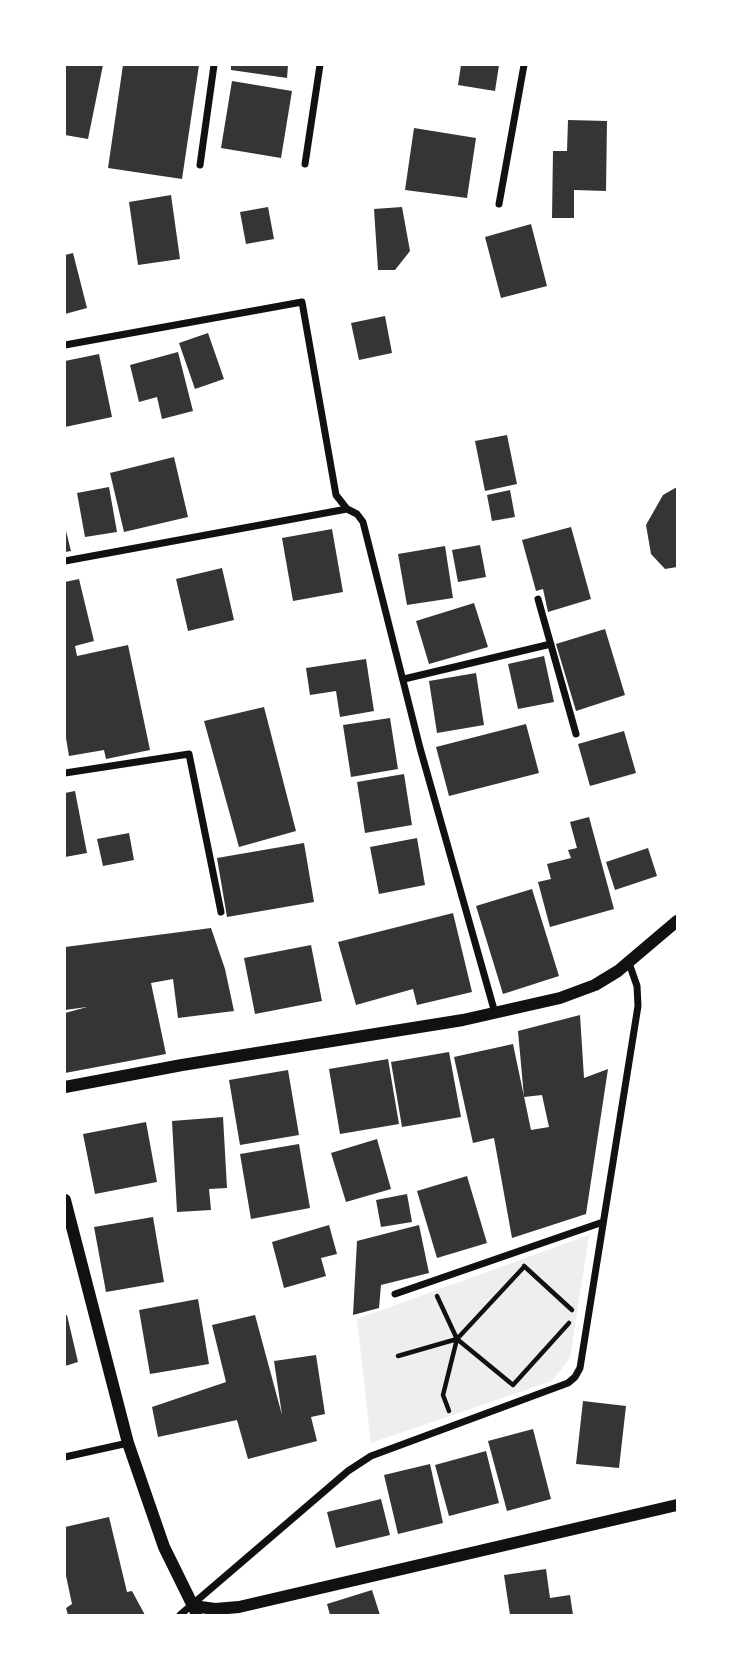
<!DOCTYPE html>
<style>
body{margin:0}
#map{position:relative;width:742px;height:1680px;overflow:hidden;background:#fff;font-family:"Source Sans 3",sans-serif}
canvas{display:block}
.frame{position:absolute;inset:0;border:66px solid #fff;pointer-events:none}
</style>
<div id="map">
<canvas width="742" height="1680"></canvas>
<div class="frame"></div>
</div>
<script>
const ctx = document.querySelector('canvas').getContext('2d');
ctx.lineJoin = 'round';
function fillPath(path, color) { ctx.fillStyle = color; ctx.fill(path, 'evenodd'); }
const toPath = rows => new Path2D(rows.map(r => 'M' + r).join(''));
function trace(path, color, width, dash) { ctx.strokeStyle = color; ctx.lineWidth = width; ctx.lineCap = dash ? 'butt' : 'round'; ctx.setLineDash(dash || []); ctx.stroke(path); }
const green = toPath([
 [589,1235,570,1358,552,1381,371,1443,357,1319]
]);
const building = toPath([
 [65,65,103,65,88,139,65,135],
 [123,65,199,65,182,179,108,168],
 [231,65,288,65,287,78,231,70],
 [461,65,499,65,495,91,458,85],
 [232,81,292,91,281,158,221,148],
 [568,120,607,121,606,191,574,190,574,218,552,218,553,151,567,151],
 [414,128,476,138,467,198,405,190],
 [171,195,180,259,138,265,129,202],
 [268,207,274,239,246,244,240,212],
 [402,207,410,251,395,270,378,270,374,209],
 [531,224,547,286,501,298,485,237],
 [73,253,87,308,65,314,65,255],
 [385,316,392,353,359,360,351,323],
 [208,333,224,379,195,389,179,343],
 [178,352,193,411,162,419,157,397,139,402,130,365],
 [99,354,112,417,65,427,65,361],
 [507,435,517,484,485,491,475,441],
 [174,457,188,517,124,532,110,473],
 [109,487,117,532,85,537,77,493],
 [677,487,677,567,665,569,651,554,646,525,663,495],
 [510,490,515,517,492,521,487,495],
 [65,527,71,551,65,552],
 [571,527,591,599,548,612,543,589,536,591,522,540],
 [332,529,343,592,293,601,282,538],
 [480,545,486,577,458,582,452,550],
 [445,546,453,598,407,605,398,554],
 [222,568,234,620,188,631,176,579],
 [79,579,94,641,75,646,77,656,128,645,150,750,106,759,104,750,69,756,65,732,65,582],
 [474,603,488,647,429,664,416,621],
 [605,629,625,695,576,711,556,644],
 [544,656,554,702,518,709,508,664],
 [366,659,374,711,340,717,336,691,310,695,306,668],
 [476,673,484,725,437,733,429,681],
 [264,707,296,831,239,847,204,721],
 [390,718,398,769,351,777,343,725],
 [526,724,539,773,449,796,436,747],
 [624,731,636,773,590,786,578,744],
 [404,774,412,825,365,833,357,782],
 [75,791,87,853,65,857,65,793],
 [589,817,614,909,550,927,538,882,551,879,547,864,571,858,568,850,577,848,570,822],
 [129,833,134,860,103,866,97,839],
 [417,838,425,885,379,894,370,847],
 [304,843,314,902,227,917,217,858],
 [648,848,657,876,615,890,606,862],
 [532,889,559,976,503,994,476,906],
 [453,913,472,992,417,1005,413,989,356,1005,338,942],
 [211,928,225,969,234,1011,178,1018,173,979,151,983,166,1054,65,1073,65,1013,87,1007,65,1010,65,947],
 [311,945,322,1001,255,1014,244,958],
 [580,1015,584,1078,608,1069,586,1214,512,1238,494,1138,473,1143,454,1057,513,1044,531,1130,549,1127,542,1095,524,1097,518,1031],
 [449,1052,461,1117,402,1127,391,1062],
 [388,1059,399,1124,340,1134,329,1069],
 [288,1070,299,1135,240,1145,229,1080],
 [223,1117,227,1188,209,1189,211,1210,177,1212,172,1121],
 [146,1122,157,1182,95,1194,83,1134],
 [377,1139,391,1189,346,1202,331,1153],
 [299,1144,310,1208,251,1219,240,1154],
 [467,1176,487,1243,437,1258,417,1191],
 [407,1194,412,1222,381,1227,376,1200],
 [153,1217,164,1282,106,1292,94,1227],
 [329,1225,337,1254,321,1258,326,1276,284,1288,272,1242],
 [419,1225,429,1273,381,1285,379,1308,353,1315,357,1241],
 [198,1299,209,1364,150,1374,139,1310],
 [67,1315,78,1362,65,1366,65,1316],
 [255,1315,282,1415,274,1361,316,1355,325,1414,311,1417,317,1441,248,1459,237,1420,158,1437,152,1407,226,1382,212,1325],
 [583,1401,626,1406,619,1468,576,1464],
 [533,1429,551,1499,507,1511,488,1441],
 [486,1451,499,1503,449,1516,435,1465],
 [430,1464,443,1523,398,1534,384,1475],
 [381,1499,390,1535,336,1548,327,1512],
 [109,1517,127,1592,132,1591,145,1615,68,1615,66,1608,72,1604,65,1571,65,1527],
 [546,1569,550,1598,570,1595,573,1615,510,1615,504,1575],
 [372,1590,380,1615,330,1615,327,1604]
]);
const path = toPath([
 [524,1266,572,1310],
 [437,1296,457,1339,513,1385,569,1323],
 [457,1339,523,1268],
 [398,1356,457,1339,443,1395,449,1411]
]);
const minor = toPath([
 [305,164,320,65],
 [200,165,214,65],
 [499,204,524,65],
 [65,345,302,302,336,495,347,509,357,514,363,522,420,748,495,1013],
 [65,561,347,509],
 [538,599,576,734],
 [404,679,551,644],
 [65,773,189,754,221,912],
 [395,1294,603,1222],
 [65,1457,128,1443],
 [180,1615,348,1471,371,1456,568,1383,575,1377,580,1368,638,1006,637,986,629,963]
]);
const tertiary = toPath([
 [65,1087,182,1065,463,1020,560,998,595,985,618,971,677,921],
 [65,1200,128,1443,164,1547,196,1612],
 [193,1606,215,1609,239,1607,677,1505]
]);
fillPath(green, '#eee');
fillPath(building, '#353535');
trace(path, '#111', 4.5);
trace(minor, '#111', 7);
trace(tertiary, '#111', 12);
</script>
